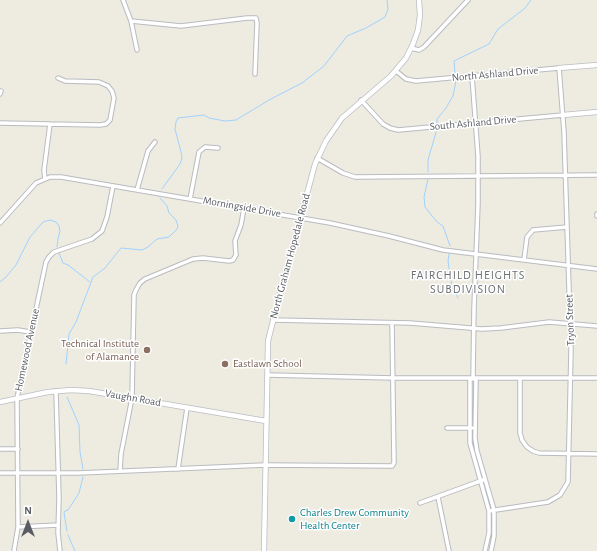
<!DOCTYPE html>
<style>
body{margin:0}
#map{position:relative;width:597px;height:551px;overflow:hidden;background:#eeece0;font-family:"Alegreya Sans",sans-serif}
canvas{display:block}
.north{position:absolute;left:8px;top:503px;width:40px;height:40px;-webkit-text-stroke:3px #fff;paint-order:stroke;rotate:0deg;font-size:11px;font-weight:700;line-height:16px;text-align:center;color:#595d63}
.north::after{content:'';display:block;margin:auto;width:14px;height:18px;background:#595d63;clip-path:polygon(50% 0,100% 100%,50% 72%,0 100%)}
</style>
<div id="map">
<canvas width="597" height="551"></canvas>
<div class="north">N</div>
</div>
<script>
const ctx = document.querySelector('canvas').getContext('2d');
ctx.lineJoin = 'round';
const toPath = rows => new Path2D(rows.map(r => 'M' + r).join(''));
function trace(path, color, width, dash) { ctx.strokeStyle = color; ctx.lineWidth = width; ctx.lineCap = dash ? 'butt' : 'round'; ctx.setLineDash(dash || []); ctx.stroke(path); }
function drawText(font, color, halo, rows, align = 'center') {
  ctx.font = font + ' "Alegreya Sans",sans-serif'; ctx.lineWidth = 3; ctx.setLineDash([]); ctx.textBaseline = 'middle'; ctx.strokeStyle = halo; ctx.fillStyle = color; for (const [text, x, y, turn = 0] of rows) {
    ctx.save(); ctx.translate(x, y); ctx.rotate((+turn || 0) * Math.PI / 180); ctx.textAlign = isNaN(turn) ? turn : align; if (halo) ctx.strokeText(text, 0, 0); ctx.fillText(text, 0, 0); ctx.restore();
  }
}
const stream = toPath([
 [455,74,454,61,489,44,498,29,524,9,531,0],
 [437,123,437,119,446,108,453,96,456,81],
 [428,172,428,160,437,129],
 [428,179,424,197,425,207,437,222,443,226,450,246],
 [162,189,180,164,182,158,181,152,175,129,176,122,178,118,204,115,209,118,225,121,236,120,269,100,302,83,324,66,347,36,366,28,385,17,388,9,387,0],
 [59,253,63,263,68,265,90,282],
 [449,254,448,261,450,275,452,286,458,298],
 [0,282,6,277,16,265,30,237,43,222,50,220,56,222,59,226,60,231,58,239,57,247],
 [66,364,69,334,76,322,93,277,105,268,121,248,142,250,148,247,157,239,169,237,177,229,178,226,176,220,169,213,167,206,160,198],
 [67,397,79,425,80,452,83,469],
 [67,531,64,513,65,511,68,510,79,493,83,477],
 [68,535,75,551]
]);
const street = toPath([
 [123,0,131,21,137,50],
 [131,21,181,26,247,18,256,18,257,23,255,74],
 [411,48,419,50,424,47,468,0],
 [396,71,406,79,416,81,559,68,564,132,571,351,568,482,560,495,548,502,489,511],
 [472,76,478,156,478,204,474,308,473,378,476,380,475,438,477,451,494,510,494,536,491,551],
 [0,94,1,91],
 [361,100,383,124,390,128,398,130,563,115],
 [0,123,100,125,106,124,110,120,114,98,112,91,108,86,99,82,65,81,58,78],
 [317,158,343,173,355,177,597,175],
 [45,179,44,170,50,124],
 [137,190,148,151,155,142],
 [190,199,199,152,205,147,218,148],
 [597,214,597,216],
 [0,223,36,183,50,177,61,177,330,223,389,236,443,250,597,269],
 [524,260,527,237,533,230,567,227],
 [273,320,410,323,482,329,501,328,549,322,597,326],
 [0,331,18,330,30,332],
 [268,375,394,378,597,378],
 [520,378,520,433,522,440,527,447,533,451,539,453,597,454],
 [472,379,470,380,470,443,489,511,489,533,485,551],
 [56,391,59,498,58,533,60,551],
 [447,428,472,428],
 [0,449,18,449],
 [178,469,187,408],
 [120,471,121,454,132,398,134,295,136,290,140,283,145,279,193,259,203,258,229,261,233,260,236,255,235,241,241,225,244,208],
 [0,473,79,473,265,465,392,466,394,463,392,323],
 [438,497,449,551],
 [420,503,483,480],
 [18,527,58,525],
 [14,551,18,527,17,398,46,262,49,257,54,252,92,239,102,231,107,217,113,186]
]);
const secondary = toPath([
 [559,68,597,65],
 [563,115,597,112],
 [0,402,48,392,71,390,89,391,266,421],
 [264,551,268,341,275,313,315,164,326,141,342,118,391,76,406,58,413,44,418,30,420,15,419,0]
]);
const markers = [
 [147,350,4,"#8d6e63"],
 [225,364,4,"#8d6e63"],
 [292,519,4,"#0f9aa8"]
];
const streetNames = [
 ["North Ashland Drive",495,74,-5],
 ["South Ashland Drive",473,123,-5],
 ["Morningside Drive",242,207,10],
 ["North Graham Hopedale Road",290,256,-75],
 ["Tryon Street",570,320,-92],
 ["Homewood Avenue",27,350,-78],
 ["Vaughn Road",133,398,10]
];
const educationNames = [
 ["Technical Institute",139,344],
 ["of Alamance",139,357],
 ["Eastlawn School",233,364,"left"]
];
const cultureNames = [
 ["Charles Drew Community",300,513],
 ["Health Center",300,526]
];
const neighbourhoodNames = [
 ["FAIRCHILD HEIGHTS",468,275],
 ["SUBDIVISION",468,289]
];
trace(stream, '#9fd1ff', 1);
trace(street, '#b9bbc1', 5.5);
trace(secondary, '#b9bdc4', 6);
trace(street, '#fff', 3.5);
trace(secondary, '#fff', 4.5);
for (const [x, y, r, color] of markers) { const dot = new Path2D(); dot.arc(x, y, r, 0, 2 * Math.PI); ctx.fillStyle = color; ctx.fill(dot); trace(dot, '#fff', 1.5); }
drawText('11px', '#595d63', '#fff', streetNames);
drawText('11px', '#785e54', '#fff', educationNames, 'right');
drawText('11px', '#0d838f', '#fff', cultureNames, 'left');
ctx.letterSpacing = '1px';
drawText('12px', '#6a6f75', '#fff', neighbourhoodNames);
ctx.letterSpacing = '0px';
</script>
